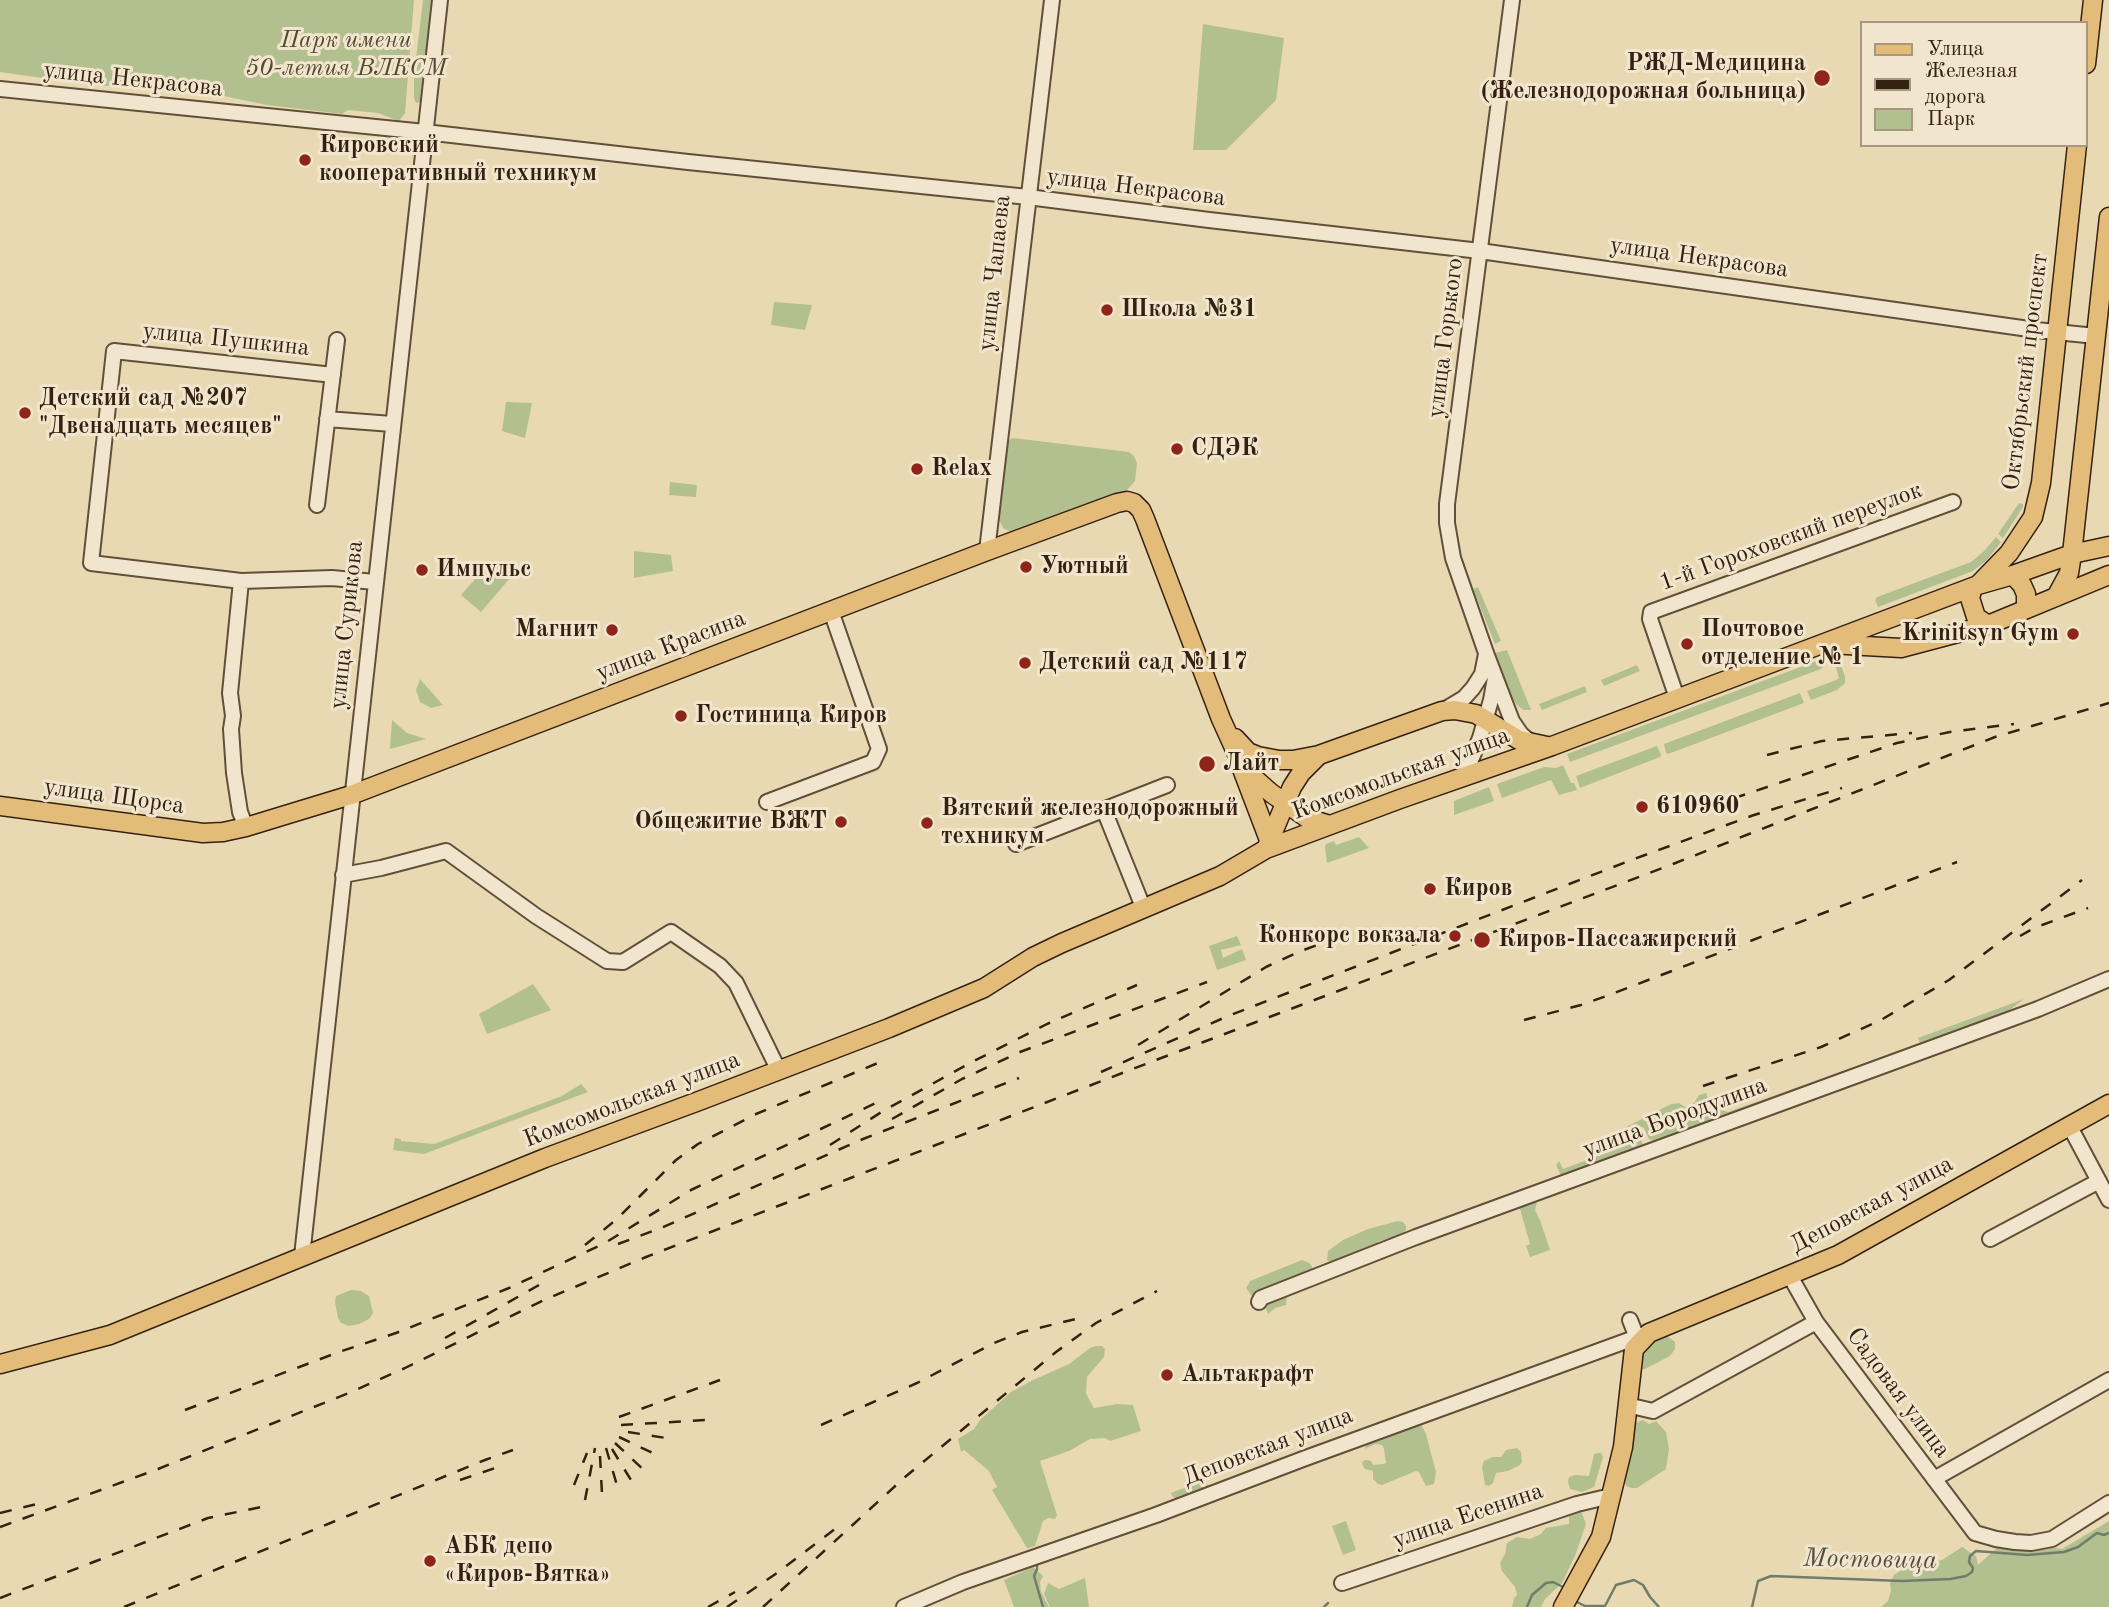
<!DOCTYPE html>
<meta charset="utf-8">
<style>
body{margin:0}
#map{position:relative;width:2109px;height:1607px;overflow:hidden;background:#e9d9b2;font-family:"Old Standard TT",serif}
canvas{display:block}
.legend{position:absolute;left:1860px;top:21px;width:228px;height:126px;box-sizing:border-box;background:#f1e6cd;border:2px solid #a69782;margin:0;padding:9px 12px;list-style:none;font-size:21px;color:#352112}
.legend li{display:flex;align-items:center;gap:14px;height:35px}
.legend b{width:35px;border:2px solid #a69782}
</style>
<div id="map">
<canvas width="2109" height="1607"></canvas>
<ul class="legend">
<li><b style="height:9px;background:#e4bc79"></b>Улица</li>
<li><b style="height:9px;background:#352112"></b>Железная дорога</li>
<li><b style="height:19px;background:#b2c08f"></b>Парк</li>
</ul>
</div>
<script>
const ctx = document.querySelector('canvas').getContext('2d');
ctx.lineJoin = 'round';
function fillPath(path, color) { ctx.fillStyle = color; ctx.fill(path, 'evenodd'); }
const toPath = rows => new Path2D(rows.map(r => 'M' + r).join(''));
function trace(path, color, width, dash) { ctx.strokeStyle = color; ctx.lineWidth = width; ctx.lineCap = dash ? 'butt' : 'round'; ctx.setLineDash(dash || []); ctx.stroke(path); }
function drawText(font, color, halo, rows, align = 'center') {
  ctx.font = font + ' "Old Standard TT",serif'; ctx.lineWidth = 6; ctx.setLineDash([]); ctx.textBaseline = 'middle'; ctx.strokeStyle = halo; ctx.fillStyle = color; for (const [text, x, y, turn = 0] of rows) {
    ctx.save(); ctx.translate(x, y); ctx.rotate((+turn || 0) * Math.PI / 180); ctx.textAlign = isNaN(turn) ? turn : align; if (halo) ctx.strokeText(text, 0, 0); ctx.fillText(text, 0, 0); ctx.restore();
  }
}
const green = toPath([
 [0,0,414,0,405,113,399,121,378,113,348,110,342,114,267,105,224,96,84,84,0,72],
 [423,0,432,0,420,102,416,103,414,98,414,75],
 [1203,24,1284,38,1276,100,1226,150,1193,150],
 [774,302,812,305,805,330,771,325],
 [506,402,532,403,525,438,502,431],
 [1013,438,1129,452,1134,456,1137,463,1135,481,1127,490,1016,533,1009,531,1003,528,997,515,1004,446,1007,441],
 [670,482,697,485,696,497,669,495],
 [2019,503,2023,504,2023,507,2003,538,1998,534],
 [1996,537,2001,542,1987,560,1973,571,1878,607,1875,600,1877,597,1971,562,1984,551],
 [634,551,671,555,673,571,634,578],
 [492,560,511,577,481,612,461,595],
 [1478,587,1501,641,1495,644,1473,589],
 [1507,650,1531,710,1524,710,1518,706,1513,700,1495,653],
 [1832,656,1840,662,1845,677,1845,683,1837,690,1811,700,1807,691,1836,680,1839,678,1835,664,1828,663,1825,657],
 [1819,660,1823,667,1821,669,1570,762,1567,754],
 [1637,665,1640,671,1604,686,1601,680],
 [420,679,443,705,431,708,420,702,416,690],
 [1585,686,1587,692,1542,710,1539,704],
 [1800,693,1804,703,1668,754,1666,753,1664,744],
 [392,720,407,733,426,739,390,749],
 [1657,746,1661,755,1660,757,1580,788,1576,776],
 [1563,765,1571,783,1574,783,1577,790,1559,795,1551,780,1502,798,1497,784,1544,767,1556,768],
 [1489,787,1494,801,1454,815,1454,801],
 [1359,837,1369,848,1327,863,1325,847,1326,844,1334,841,1336,845],
 [1237,936,1241,945,1221,950,1223,958,1242,949,1246,960,1217,970,1209,946],
 [533,984,551,1010,487,1034,479,1014],
 [2024,999,2003,1015,1922,1045,1920,1043,1918,1038],
 [1916,1045,1916,1048,1661,1140,1654,1141,1649,1139,1644,1128,1639,1126,1624,1131,1626,1127,1671,1104,1679,1103,1685,1107,1694,1103,1699,1095,1706,1093,1711,1107,1728,1112],
 [581,1084,588,1092,424,1154,393,1150,395,1138,401,1139,401,1141,434,1144,562,1096],
 [1641,1140,1643,1145,1640,1147,1564,1175,1560,1174,1556,1165,1559,1161,1563,1169],
 [1535,1199,1537,1202,1535,1210,1540,1220,1550,1250,1530,1257,1526,1246,1530,1244,1520,1209,1524,1203],
 [1398,1221,1403,1222,1406,1226,1406,1230,1400,1236,1379,1241,1377,1243,1378,1245,1333,1264,1327,1260,1328,1251,1343,1240,1368,1229],
 [1302,1260,1309,1263,1312,1266,1312,1271,1266,1294,1253,1298,1246,1288,1250,1281],
 [351,1290,361,1291,369,1296,373,1313,369,1319,359,1324,349,1326,341,1323,338,1318,335,1302,336,1296],
 [1284,1294,1287,1297,1286,1305,1275,1308,1268,1314,1264,1302],
 [1666,1335,1675,1342,1675,1349,1670,1356,1645,1369,1636,1371,1642,1353,1655,1337],
 [1096,1346,1102,1346,1105,1349,1104,1357,1087,1377,1086,1393,1090,1401,1094,1408,1117,1404,1133,1405,1141,1431,1110,1441,1105,1438,1090,1439,1069,1451,1040,1461,1057,1515,1055,1519,1048,1518,1043,1521,1035,1546,1027,1548,992,1490,997,1487,989,1471,964,1450,961,1452,958,1439,974,1429,980,1420,1011,1392,1031,1381,1069,1364,1090,1348],
 [1643,1420,1649,1424,1656,1421,1666,1432,1669,1449,1666,1469,1637,1488,1632,1488,1626,1486,1624,1477,1632,1429,1635,1423],
 [1416,1425,1422,1426,1426,1434,1436,1472,1434,1484,1426,1486,1419,1472,1416,1471,1382,1485,1378,1484,1373,1479,1373,1471,1365,1469,1362,1464,1363,1461,1366,1460,1371,1461,1373,1465,1384,1464,1386,1463,1384,1449,1382,1445,1375,1444,1365,1449,1367,1442],
 [1517,1448,1521,1452,1522,1462,1520,1465,1508,1471,1496,1473,1493,1483,1489,1486,1485,1485,1482,1467,1484,1461,1493,1457,1501,1457,1506,1450],
 [1598,1453,1601,1453,1603,1457,1594,1487,1582,1492,1570,1489,1568,1482,1569,1477,1575,1475,1589,1476,1594,1454],
 [1205,1480,1208,1486,1200,1492,1176,1499,1172,1496,1171,1493],
 [1576,1509,1581,1511,1586,1524,1575,1556,1562,1583,1545,1599,1541,1607,1512,1607,1514,1598,1517,1595,1515,1587,1502,1571,1500,1563,1505,1554,1507,1543,1517,1537,1530,1539,1541,1534,1546,1528,1569,1524,1569,1511],
 [1346,1521,1356,1550,1343,1555,1332,1526],
 [2109,1521,2109,1607,1881,1607,1888,1601,1891,1590,1890,1583,1894,1575,1904,1568,1942,1560,1962,1547,1976,1556,1978,1565,1999,1546,2032,1545,2062,1549],
 [1033,1567,1043,1576,1040,1582,1041,1592,1049,1607,1014,1607,1004,1580],
 [1085,1578,1089,1607,1050,1607,1044,1594,1048,1583,1059,1589]
]);
const stream = toPath([
 [1037,1564,1037,1569,1034,1576,1043,1607],
 [1575,1601,1585,1606,1605,1606,1616,1585,1634,1580,1643,1585,1650,1597,1659,1607],
 [1324,1607,1328,1603],
 [1527,1607,1532,1595,1546,1583,1553,1582,1565,1588],
 [1752,1607,1758,1581,1771,1576,1902,1581,1950,1579,1966,1576,1972,1572,1973,1568,1969,1562,1970,1556,1976,1551,2027,1555,2064,1552,2078,1547,2097,1533,2104,1535,2109,1533]
]);
const minor = toPath([
 [1512,0,1447,504,1447,523,1453,558,1486,653,1512,721,1521,734,1528,740],
 [0,89,425,132,688,162,1028,197,1209,220,1480,251,2036,330,2096,336],
 [333,375,114,351,91,563,241,581,332,578,375,582],
 [327,419,392,424],
 [317,505,337,340],
 [987,551,1052,0],
 [241,581,230,693,233,716,231,729,234,773,240,812,246,827],
 [1677,698,1650,619,1651,612,1953,502],
 [1444,710,1464,698,1473,688,1482,674,1486,654],
 [1464,777,1480,738,1491,700,1495,678],
 [767,802,873,762,879,749,831,611],
 [1104,810,1143,907],
 [1016,844,1167,785],
 [343,875,381,868,446,851,536,916,607,961,623,962,671,932,720,966,736,983,779,1071],
 [2069,1125,2109,1200],
 [1990,1239,2099,1181],
 [302,1256,440,0],
 [1790,1276,1816,1322,1975,1533,1996,1539,2015,1542,2031,1543,2052,1539,2109,1503],
 [1259,1302,1261,1298,1416,1237,2038,1009,2109,979],
 [1630,1320,1637,1338],
 [1627,1405,1653,1411,1816,1322],
 [1934,1479,2109,1380],
 [1342,1583,1577,1504,1611,1496],
 [904,1607,963,1582,1156,1515,1303,1459,1648,1333]
]);
const major = toPath([
 [2086,64,2093,0],
 [2013,575,2022,585,2026,594,2026,609],
 [1978,585,2009,553,2033,517,2041,483,2077,145],
 [1973,587,1970,598,1976,617,1988,625],
 [2056,597,2069,573,2072,554,2109,217],
 [1829,644,1901,648,1988,625,2109,575],
 [1235,738,1248,752,1258,756,1279,760,1293,760,1319,755,1442,711,1455,710,1476,714,1519,740,1547,746],
 [1242,769,1269,840],
 [0,806,203,833,223,832,246,827,351,795,987,551,1117,503,1127,501,1134,503,1141,510,1145,519,1221,719,1236,752,1254,778,1271,793,1307,818,1330,825],
 [1266,849,1292,787,1301,773,1319,755],
 [0,1364,110,1335,545,1158,699,1101,889,1028,984,988,1033,957,1062,943,1220,876,1266,849,1400,799,1552,746,1978,585,2013,575,2072,554,2109,546],
 [1563,1607,1601,1537,1623,1447,1634,1349,1649,1333,1838,1255,2109,1104]
]);
const rail = toPath([
 [1767,755,1822,741,1912,733],
 [1711,806,1897,743,1950,732,2014,724],
 [2020,936,2034,928,2088,908],
 [1524,1020,1581,1005,1609,995,1957,862],
 [1138,1045,1266,967,1301,951,1334,939],
 [1101,1072,1228,1016,1634,859,1754,815,1842,788],
 [1703,1086,1821,1047,1881,1020,1949,980,2082,880],
 [892,1119,962,1079,1020,1052,1207,982],
 [830,1145,883,1111,972,1062,1047,1024,1137,985],
 [618,1244,661,1228,863,1139,1019,1078],
 [585,1245,617,1219,676,1160,698,1144,756,1114,885,1060],
 [445,1338,539,1285],
 [185,1410,339,1352,396,1333,509,1288,605,1243,691,1190,878,1102],
 [619,1417,720,1380],
 [621,1425,706,1420],
 [821,1425,917,1383,994,1343,1022,1332,1080,1318],
 [628,1432,666,1438],
 [619,1437,659,1456],
 [615,1443,647,1473],
 [606,1448,619,1492],
 [612,1449,634,1485],
 [600,1456,602,1494],
 [460,1480,498,1467],
 [574,1485,587,1453],
 [585,1500,595,1448],
 [0,1513,45,1502],
 [0,1527,158,1469,349,1393,405,1368,544,1300,646,1257,1156,1060,1673,864,1995,737,2109,703],
 [0,1598,208,1518,271,1505],
 [124,1607,485,1460,513,1450],
 [708,1607,735,1592],
 [727,1607,777,1573,835,1529],
 [763,1607,905,1477,1056,1352,1096,1323,1157,1291]
]);
const markers = [
 [1822,78,9,"#8f2418"],
 [305,160,7,"#8f2418"],
 [1107,310,7,"#8f2418"],
 [25,413,7,"#8f2418"],
 [1177,449,7,"#8f2418"],
 [917,469,7,"#8f2418"],
 [1026,567,7,"#8f2418"],
 [422,570,7,"#8f2418"],
 [612,630,7,"#8f2418"],
 [2073,634,7,"#8f2418"],
 [1687,644,7,"#8f2418"],
 [1025,663,7,"#8f2418"],
 [681,716,7,"#8f2418"],
 [1207,764,9,"#8f2418"],
 [1642,807,7,"#8f2418"],
 [841,822,7,"#8f2418"],
 [927,823,7,"#8f2418"],
 [1430,889,7,"#8f2418"],
 [1455,936,7,"#8f2418"],
 [1482,940,9,"#8f2418"],
 [1167,1375,7,"#8f2418"],
 [430,1561,7,"#8f2418"]
];
const parkNames = [
 ["Парк имени",346,41],
 ["50-летия ВЛКСМ",346,69]
];
const poiNames = [
 ["РЖД-Медицина",1806,64,"right"],
 ["(Железнодорожная больница)",1806,92,"right"],
 ["Кировский",319,146],
 ["кооперативный техникум",319,174],
 ["Школа №31",1121,310],
 ["Детский сад №207",39,399],
 ["\"Двенадцать месяцев\"",39,427],
 ["СДЭК",1191,449],
 ["Relax",931,469],
 ["Уютный",1040,567],
 ["Импульс",436,570],
 ["Магнит",598,630,"right"],
 ["Почтовое",1701,630],
 ["отделение № 1",1701,658],
 ["Krinitsyn Gym",2059,634,"right"],
 ["Детский сад №117",1039,663],
 ["Гостиница Киров",695,716],
 ["Лайт",1223,764],
 ["610960",1656,807],
 ["Вятский железнодорожный",941,809],
 ["техникум",941,837],
 ["Общежитие ВЖТ",827,822,"right"],
 ["Киров",1444,889],
 ["Конкорс вокзала",1441,936,"right"],
 ["Киров-Пассажирский",1498,940],
 ["Альтакрафт",1181,1375],
 ["АБК депо",444,1547],
 ["«Киров-Вятка»",444,1575]
];
const streetNames = [
 ["улица Некрасова",133,80,6],
 ["улица Некрасова",1136,188,7],
 ["улица Некрасова",1699,258,8],
 ["улица Чапаева",995,273,-84],
 ["улица Горького",1446,338,-83],
 ["улица Пушкина",226,340,6],
 ["Октябрьский проспект",2026,372,-83],
 ["1-й Гороховский переулок",1791,537,-20],
 ["улица Сурикова",347,625,-84],
 ["улица Красина",671,646,-21],
 ["Комсомольская улица",1401,774,-20],
 ["улица Щорса",114,797,8],
 ["Комсомольская улица",632,1100,-21],
 ["улица Бородулина",1675,1118,-20],
 ["Деповская улица",1872,1205,-28],
 ["Садовая улица",1898,1393,53],
 ["Деповская улица",1268,1447,-21],
 ["улица Есенина",1468,1516,-19]
];
const waterNames = [
 ["Мостовица",1870,1560,1]
];
fillPath(green, '#b2c08f');
trace(stream, '#717d6b', 2.5);
trace(minor, '#624f3a', 18);
trace(major, '#352112', 21);
trace(minor, '#f1e6cd', 14);
trace(major, '#e4bc79', 18);
trace(rail, '#352112', 2.5, [12, 12]);
for (const [x, y, r, color] of markers) { const dot = new Path2D(); dot.arc(x, y, r, 0, 2 * Math.PI); ctx.fillStyle = color; ctx.fill(dot); trace(dot, '#f1e6cd', 2.5); }
drawText('italic 24px', '#544931', '#f1e6cd', parkNames);
drawText('bold 24px', '#352112', '#f1e6cd', poiNames, 'left');
drawText('24px', '#352112', '#f1e6cd', streetNames);
drawText('italic 26px', '#534f3f', '#f1e6cd', waterNames);
</script>
